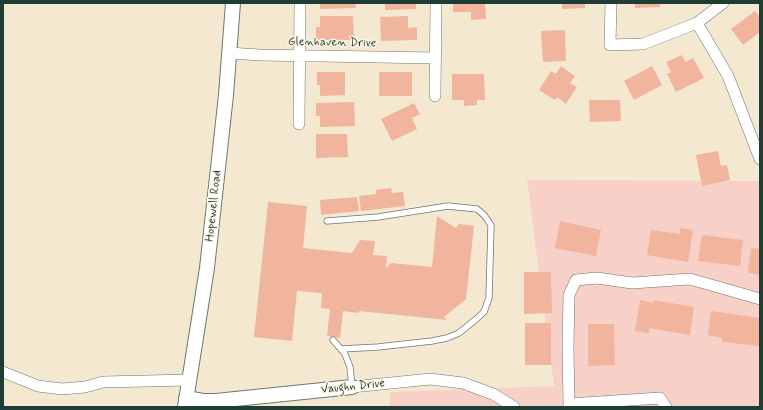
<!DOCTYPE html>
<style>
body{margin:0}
#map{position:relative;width:763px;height:410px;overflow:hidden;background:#f4e9d0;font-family:Mynerve,sans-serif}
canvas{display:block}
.frame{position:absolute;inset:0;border:4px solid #1f3d34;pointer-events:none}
</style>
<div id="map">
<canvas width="763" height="410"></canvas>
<div class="frame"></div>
</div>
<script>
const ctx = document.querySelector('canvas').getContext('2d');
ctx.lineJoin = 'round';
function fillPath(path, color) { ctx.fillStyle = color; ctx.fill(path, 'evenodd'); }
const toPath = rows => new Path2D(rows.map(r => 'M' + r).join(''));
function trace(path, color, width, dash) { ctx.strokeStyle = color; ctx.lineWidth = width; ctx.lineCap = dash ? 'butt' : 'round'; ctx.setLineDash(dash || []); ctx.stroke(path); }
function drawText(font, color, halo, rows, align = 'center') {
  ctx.font = font + ' Mynerve,sans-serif'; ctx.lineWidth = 3; ctx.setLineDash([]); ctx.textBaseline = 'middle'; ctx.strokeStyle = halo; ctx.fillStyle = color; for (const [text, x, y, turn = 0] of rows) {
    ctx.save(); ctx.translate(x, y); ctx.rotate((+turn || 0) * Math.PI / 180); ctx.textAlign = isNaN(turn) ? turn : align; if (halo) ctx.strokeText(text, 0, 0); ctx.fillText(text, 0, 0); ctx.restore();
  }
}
const built = toPath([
 [527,180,760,181,760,407,390,407,390,392,554,386]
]);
const building = toPath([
 [320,3,355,3,356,8,320,9],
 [385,3,416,3,416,9,385,10],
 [453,3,485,3,486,19,471,20,471,12,453,12],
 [562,3,585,3,585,8,562,9],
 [635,3,660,3,660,7,635,8],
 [755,11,760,17,760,32,743,45,731,29],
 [320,16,353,16,354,40,316,40,316,27,320,27],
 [408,16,408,28,417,27,417,40,381,41,380,17],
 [565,30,566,61,543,62,541,31],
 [682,55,685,62,693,58,704,78,676,92,667,74,671,72,666,62],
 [561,66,575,76,570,83,577,87,566,104,557,97,555,100,539,90,551,71,556,74],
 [652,66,662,85,634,100,624,81],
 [317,72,345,72,345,95,320,96,320,85,317,85],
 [379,72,412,72,412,96,379,96],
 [452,74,484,74,485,100,477,100,477,105,464,106,464,100,452,100],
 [589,100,620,100,621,121,590,122],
 [354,102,355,126,320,127,320,116,316,116,316,103],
 [414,103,420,114,412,118,417,129,392,141,381,119],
 [316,134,347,134,348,157,316,158],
 [718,151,721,166,727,165,730,180,702,186,696,155],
 [391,188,392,193,403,192,405,206,361,211,359,196,376,194,376,190],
 [357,197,359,211,321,215,320,200],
 [268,202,307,206,303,248,352,253,360,240,375,241,373,255,387,256,386,268,391,263,432,267,437,216,456,228,459,224,474,226,466,299,444,317,447,320,359,311,359,313,343,311,340,338,327,336,330,309,321,308,322,293,297,291,292,341,254,337],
 [560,221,601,230,596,256,555,248],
 [680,228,693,230,688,262,647,255,651,230,680,234],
 [702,235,743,240,740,266,698,261],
 [751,248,760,249,760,275,748,273],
 [524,272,551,272,552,313,524,314],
 [640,300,653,303,654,300,694,307,690,335,649,328,649,333,635,331],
 [711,311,760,318,760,346,722,342,722,338,708,335],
 [525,323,551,323,551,365,525,365],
 [588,324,614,324,615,365,588,366]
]);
const service = toPath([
 [327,221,378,217,448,206,477,209,484,215,491,225,489,298,484,312,475,320,459,333,447,338,432,341,378,347,341,349],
 [333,340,345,354,350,367,352,387]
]);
const minor = toPath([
 [611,3,610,45,643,44,697,23,723,3],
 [697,23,728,76,760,159],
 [229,53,260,55,435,58],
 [435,96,436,3],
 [299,124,300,3],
 [3,372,38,386,62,389,85,387,103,382,189,380],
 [352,387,430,379,463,383,493,394,514,407],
 [569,404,660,398,666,407],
 [569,407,568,347,569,295,576,280,597,278,632,283,690,279,760,299]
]);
const tertiary = toPath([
 [186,398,203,401,216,401,352,387],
 [185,407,207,268,226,95,233,3]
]);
const streetNames = [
 ["Glenhaven Drive",332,43,1],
 ["Hopewell Road",214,206,-84],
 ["Vaughn Drive",353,387,-6]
];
fillPath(built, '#f7d1c7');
fillPath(building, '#f1b49d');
trace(service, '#6a796b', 7);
trace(minor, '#6a796b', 12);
trace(tertiary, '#6a796b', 16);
trace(service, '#fff', 5.5);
trace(minor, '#fff', 11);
trace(tertiary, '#fff', 14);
drawText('12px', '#1f3d34', '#fcf5e5', streetNames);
</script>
